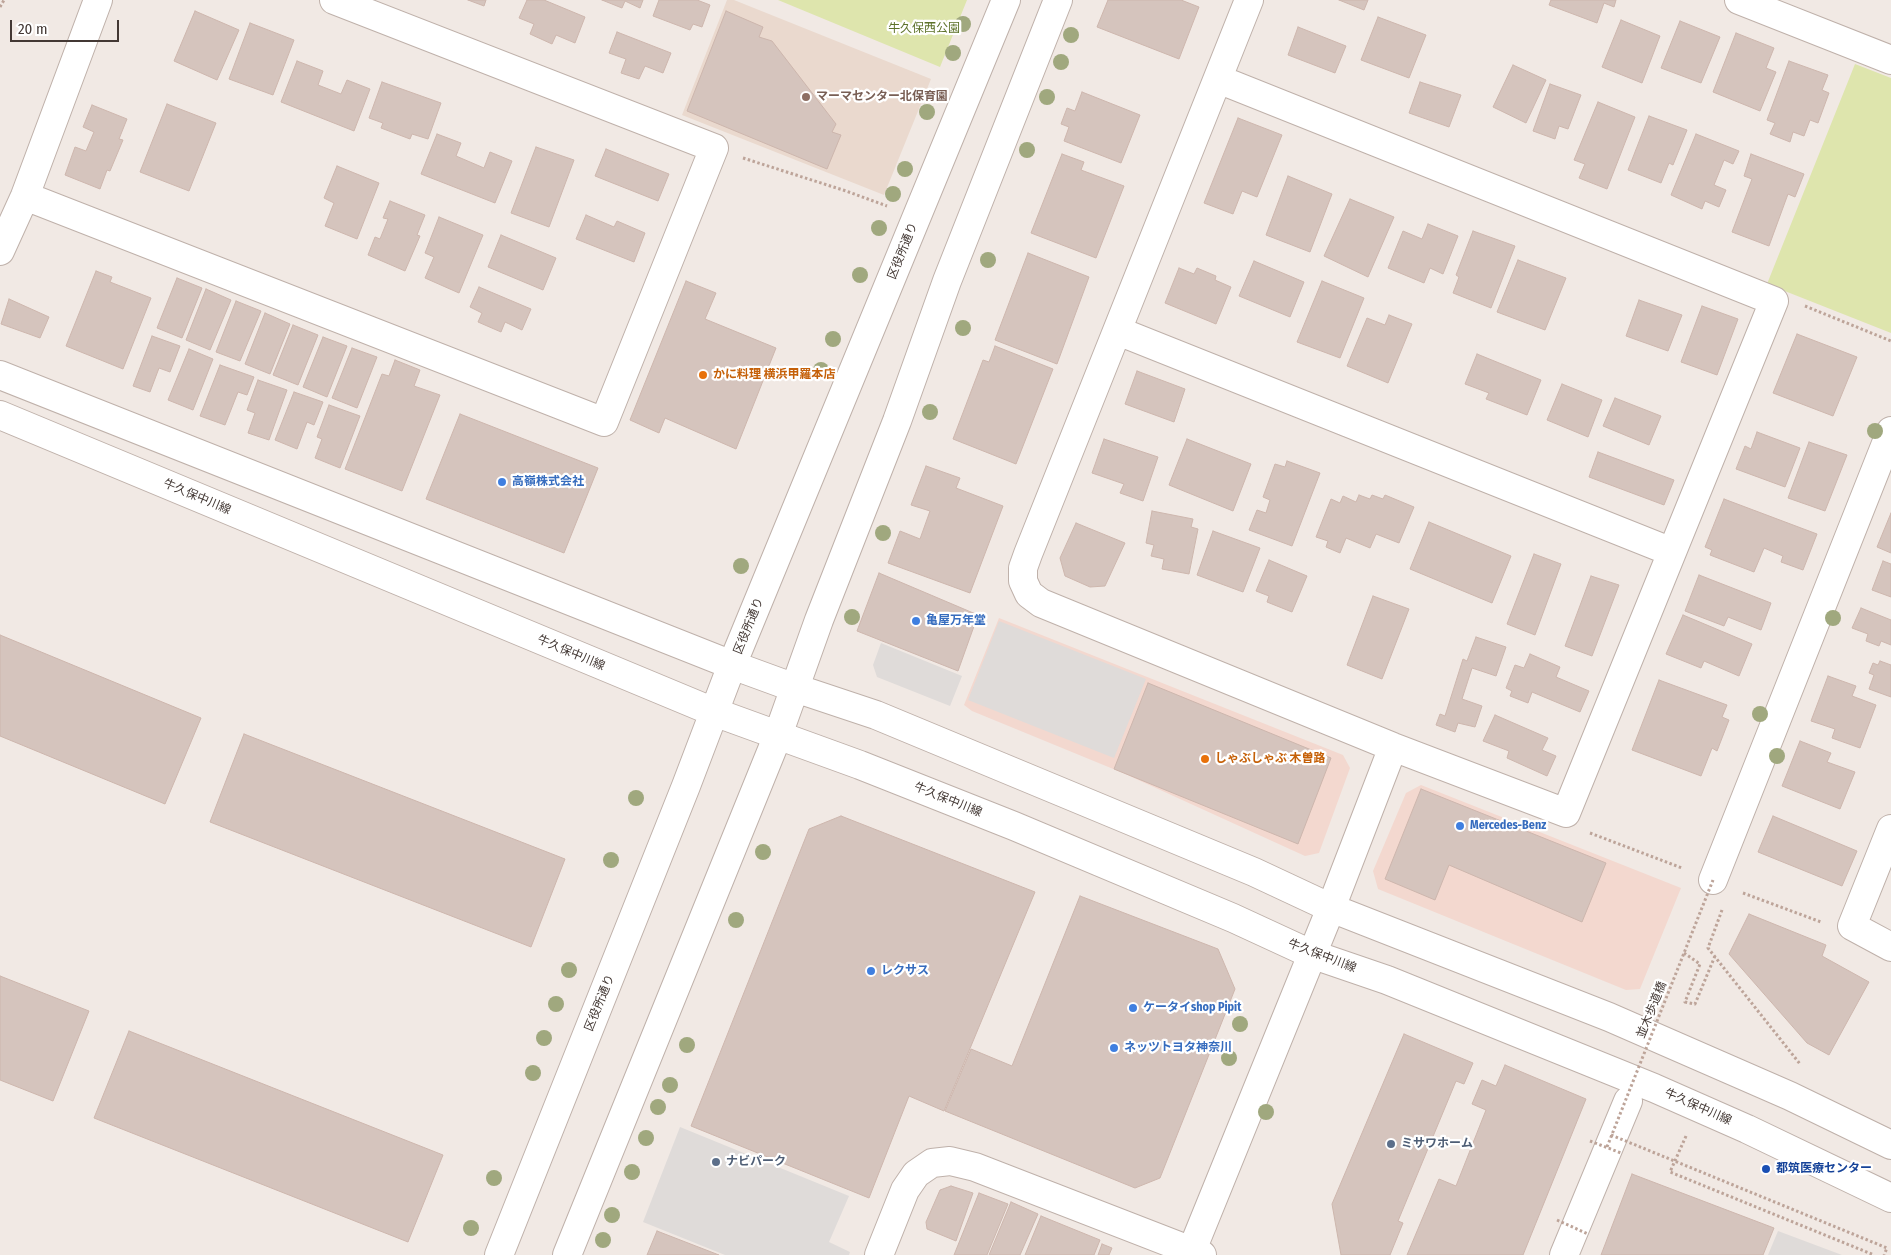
<!DOCTYPE html>
<meta charset="utf-8">
<style>
body{margin:0}
#map{position:relative;width:1891px;height:1255px;overflow:hidden;background:#f1e9e4;font-family:"Fira Sans Condensed",sans-serif}
canvas{display:block}
.scale{position:absolute;left:10px;top:20px;width:109px;height:22px;box-sizing:border-box;border:2px solid #433834;border-top:0;padding-left:6px;font-size:15px;line-height:18px;white-space:nowrap;color:#433834;-webkit-text-stroke:4px #fff;paint-order:stroke}
</style>
<div id="map">
<canvas width="1891" height="1255"></canvas>
<div class="scale">20 m</div>
</div>
<script>
const ctx = document.querySelector('canvas').getContext('2d');
ctx.lineJoin = 'round';
function fillPath(path, color) { ctx.fillStyle = color; ctx.fill(path, 'evenodd'); }
const toPath = rows => new Path2D(rows.map(r => 'M' + r).join(''));
function trace(path, color, width, dash) { ctx.strokeStyle = color; ctx.lineWidth = width; ctx.lineCap = dash ? 'butt' : 'round'; ctx.setLineDash(dash || []); ctx.stroke(path); }
function drawText(font, color, halo, rows, align = 'center') {
  ctx.font = font + ' "Fira Sans Condensed","Noto Sans JP",sans-serif'; ctx.lineWidth = 4.5; ctx.setLineDash([]); ctx.textBaseline = 'middle'; ctx.strokeStyle = halo; ctx.fillStyle = color; for (const [text, x, y, turn = 0] of rows) {
    ctx.save(); ctx.translate(x, y); ctx.rotate((+turn || 0) * Math.PI / 180); ctx.textAlign = isNaN(turn) ? turn : align; if (halo) ctx.strokeText(text, 0, 0); ctx.fillText(text, 0, 0); ctx.restore();
  }
}
const commercial = toPath([
 [999,618,1343,755,1350,768,1319,853,1305,856,1123,773,972,711,964,705],
 [1421,785,1681,888,1640,989,1626,990,1378,889,1373,871,1406,793]
]);
const education = toPath([
 [727,0,734,0,931,79,884,195,682,115]
]);
const green = toPath([
 [778,0,967,0,940,67],
 [1855,64,1891,78,1891,333,1767,284]
]);
const parking = toPath([
 [999,621,1146,679,1114,758,968,700],
 [881,643,962,676,950,706,877,677,873,665],
 [680,1127,849,1196,829,1242,850,1252,849,1255,725,1255,643,1222],
 [1778,1231,1842,1255,1768,1255]
]);
const building = toPath([
 [468,0,486,0,484,6,468,0],
 [527,0,544,0,585,17,575,43,556,35,552,44,530,34,534,24,519,18,527,0],
 [602,0,643,0,640,8,625,1,622,8,602,0],
 [659,0,697,0,710,5,702,27,693,24,690,30,653,16,659,0],
 [1108,0,1181,0,1199,7,1179,59,1097,27,1108,0],
 [1339,0,1368,0,1364,10,1339,0],
 [1551,0,1616,0,1614,7,1604,3,1597,23,1549,5,1551,0],
 [195,11,239,30,217,80,174,61,195,11],
 [726,11,763,27,759,37,772,41,836,124,832,132,841,135,827,169,687,111,726,11],
 [1378,17,1426,35,1409,78,1361,60,1378,17],
 [1621,20,1660,36,1642,83,1602,67,1621,20],
 [1680,21,1720,37,1701,83,1661,68,1680,21],
 [250,23,294,40,273,95,229,79,250,23],
 [1298,27,1346,46,1335,73,1288,55,1298,27],
 [617,32,671,53,663,73,645,66,639,79,621,73,626,59,609,53,617,32],
 [1736,33,1774,48,1766,68,1776,72,1760,111,1713,92,1736,33],
 [297,61,323,71,318,85,341,94,347,80,370,89,354,131,281,102,297,61],
 [1789,61,1828,75,1822,90,1829,93,1818,123,1810,120,1804,136,1793,132,1790,142,1770,134,1775,123,1767,120,1789,61],
 [1513,65,1546,80,1526,123,1493,107,1513,65],
 [382,82,441,103,428,139,412,134,410,139,381,128,383,123,369,118,382,82],
 [1420,82,1461,95,1449,127,1409,113,1420,82],
 [1550,84,1581,95,1568,129,1559,126,1555,139,1533,131,1550,84],
 [1082,92,1140,115,1121,163,1064,141,1069,127,1061,124,1067,108,1075,111,1082,92],
 [1598,102,1635,117,1607,189,1579,178,1585,164,1574,160,1598,102],
 [167,104,216,123,189,191,140,172,167,104],
 [92,105,127,119,119,139,123,140,110,171,107,170,100,189,65,175,75,147,86,151,94,132,83,127,92,105],
 [1649,116,1687,130,1673,165,1669,163,1661,183,1628,170,1649,116],
 [1238,118,1282,135,1257,197,1242,191,1233,214,1204,203,1238,118],
 [437,134,461,143,456,156,484,168,490,152,512,161,495,203,421,174,437,134],
 [1696,134,1739,151,1733,164,1724,160,1714,185,1726,190,1719,207,1705,201,1702,209,1671,195,1696,134],
 [536,147,574,160,549,227,511,213,536,147],
 [606,149,669,174,658,201,595,176,606,149],
 [1062,154,1084,162,1081,170,1124,186,1096,258,1031,233,1062,154],
 [1751,154,1804,174,1795,197,1788,194,1769,246,1732,232,1752,179,1744,176,1751,154],
 [337,166,379,183,357,239,325,226,334,203,324,198,337,166],
 [1288,176,1332,194,1310,252,1266,235,1288,176],
 [1350,199,1394,217,1368,277,1324,256,1350,199],
 [390,201,425,215,417,235,420,236,405,271,368,255,375,237,380,239,388,219,383,218,390,201],
 [586,215,614,227,617,221,645,233,634,262,576,239,586,215],
 [439,217,483,235,459,293,425,278,434,257,425,253,439,217],
 [1428,224,1458,236,1443,274,1430,268,1424,283,1388,268,1403,231,1422,239,1428,224],
 [1473,231,1515,246,1491,308,1453,293,1459,277,1456,275,1473,231],
 [501,235,556,258,543,290,488,267,501,235],
 [1028,253,1089,277,1057,364,995,340,1028,253],
 [1518,260,1566,278,1545,330,1497,312,1518,260],
 [1254,261,1304,282,1290,317,1239,296,1254,261],
 [1179,268,1194,274,1197,268,1216,276,1215,280,1231,287,1216,324,1165,303,1179,268],
 [96,271,112,277,110,282,151,298,123,369,66,346,96,271],
 [177,278,202,288,182,338,157,328,177,278],
 [686,281,716,293,705,319,776,348,736,449,665,418,659,433,630,420,686,281],
 [1322,281,1364,298,1340,358,1297,342,1322,281],
 [479,287,531,309,522,330,505,322,501,332,478,322,482,313,470,307,479,287],
 [206,289,231,300,210,350,186,340,206,289],
 [9,299,49,317,40,338,1,324,9,299],
 [1639,300,1682,315,1668,351,1626,336,1639,300],
 [236,301,261,311,240,361,216,352,236,301],
 [1702,306,1738,319,1717,375,1681,362,1702,306],
 [265,313,290,324,270,374,245,364,265,313],
 [1389,315,1412,324,1388,383,1347,366,1367,318,1385,325,1389,315],
 [293,325,318,335,298,385,273,375,293,325],
 [1797,334,1857,357,1833,416,1773,393,1797,334],
 [152,336,180,346,170,372,159,368,150,392,133,386,152,336],
 [323,337,347,346,327,397,303,387,323,337],
 [995,346,1053,369,1016,464,953,439,983,360,989,362,995,346],
 [352,348,377,357,357,408,332,398,352,348],
 [189,349,213,359,193,410,168,400,189,349],
 [1477,354,1541,380,1527,415,1486,399,1489,393,1465,384,1477,354],
 [395,360,420,370,414,386,440,395,402,491,345,469,382,374,389,376,395,360],
 [220,365,254,377,247,395,238,392,225,425,200,416,220,365],
 [1137,371,1185,389,1174,422,1125,404,1137,371],
 [258,380,287,390,269,440,248,433,255,413,247,410,258,380],
 [1562,384,1602,400,1588,437,1547,420,1562,384],
 [294,392,323,402,314,425,307,422,297,449,275,440,294,392],
 [1615,398,1661,416,1649,445,1603,426,1615,398],
 [329,405,360,416,340,468,315,458,322,439,317,437,329,405],
 [460,414,598,468,564,553,426,499,460,414],
 [1757,432,1800,448,1785,487,1736,469,1745,446,1751,449,1757,432],
 [1104,439,1158,457,1143,501,1120,493,1124,484,1092,473,1104,439],
 [1187,439,1251,464,1233,511,1169,485,1187,439],
 [1809,442,1847,455,1825,511,1788,498,1809,442],
 [1598,452,1674,480,1664,505,1589,477,1598,452],
 [1287,461,1320,473,1292,546,1249,530,1257,510,1266,513,1270,500,1263,497,1275,464,1285,467,1287,461],
 [926,466,960,478,956,488,1003,506,970,593,888,563,900,531,920,539,930,511,911,505,926,466],
 [1359,495,1370,499,1372,495,1383,499,1385,495,1414,507,1399,543,1376,534,1370,548,1346,538,1340,553,1326,547,1328,541,1316,537,1331,499,1340,503,1343,496,1356,502,1359,495],
 [1724,499,1817,534,1803,570,1781,562,1783,556,1764,548,1754,572,1710,555,1712,550,1705,547,1724,499],
 [1152,511,1193,519,1191,527,1198,529,1189,574,1162,569,1164,559,1151,556,1154,545,1146,543,1152,511],
 [1891,513,1891,553,1877,547,1891,513],
 [1429,522,1511,556,1492,603,1410,569,1429,522],
 [1076,523,1125,543,1105,586,1090,587,1065,576,1060,558,1076,523],
 [1213,531,1260,548,1243,592,1197,575,1213,531],
 [1534,554,1561,564,1535,635,1507,624,1534,554],
 [1269,560,1307,576,1292,612,1267,602,1269,596,1256,591,1269,560],
 [1883,561,1891,564,1891,597,1872,590,1883,561],
 [879,573,978,615,958,671,857,631,879,573],
 [1699,575,1771,603,1761,630,1728,617,1724,626,1685,611,1699,575],
 [1591,576,1619,585,1592,656,1565,646,1591,576],
 [1373,596,1409,609,1382,679,1347,665,1373,596],
 [1861,608,1891,620,1891,645,1881,641,1879,646,1866,641,1868,634,1852,628,1861,608],
 [1683,615,1752,644,1739,676,1704,661,1701,668,1666,654,1683,615],
 [0,635,201,718,165,804,0,736,0,635],
 [1476,637,1506,647,1496,676,1472,668,1462,699,1482,706,1475,727,1458,723,1455,732,1436,725,1440,714,1445,716,1463,659,1467,661,1476,637],
 [1530,654,1560,667,1556,677,1589,691,1580,712,1532,692,1528,703,1510,696,1512,691,1506,688,1515,665,1524,668,1530,654],
 [1880,661,1891,665,1891,697,1869,689,1874,675,1869,673,1873,663,1878,665,1880,661],
 [1828,676,1856,686,1852,696,1876,705,1860,748,1832,738,1835,729,1811,721,1828,676],
 [1659,680,1727,705,1722,717,1729,720,1717,751,1712,748,1701,776,1632,750,1659,680],
 [1148,683,1331,758,1298,844,1114,769,1148,683],
 [1495,715,1548,738,1542,750,1556,756,1547,776,1507,758,1509,751,1483,741,1495,715],
 [244,734,565,859,531,947,210,822,244,734],
 [1800,741,1831,753,1827,762,1855,772,1840,809,1782,786,1800,741],
 [1421,789,1606,863,1582,922,1449,865,1435,900,1385,879,1421,789],
 [841,816,1035,892,944,1111,909,1096,869,1198,691,1126,809,829,841,816],
 [1773,816,1857,851,1842,886,1758,852,1773,816],
 [1080,896,1218,949,1235,989,1160,1178,1135,1188,945,1111,971,1049,1012,1066,1080,896],
 [1749,914,1826,945,1822,956,1869,982,1829,1055,1807,1043,1729,954,1749,914],
 [0,976,89,1011,53,1101,0,1080,0,976],
 [129,1031,443,1155,408,1242,94,1118,129,1031],
 [1404,1034,1473,1063,1464,1084,1456,1081,1398,1221,1403,1223,1390,1255,1341,1255,1332,1204,1404,1034],
 [1505,1065,1586,1099,1523,1255,1407,1255,1439,1179,1456,1186,1486,1110,1472,1104,1482,1080,1496,1086,1505,1065],
 [1632,1174,1774,1228,1763,1255,1601,1255,1632,1174],
 [951,1186,973,1193,956,1241,927,1229,926,1222,940,1190,951,1186],
 [979,1193,1008,1204,987,1255,954,1255,979,1193],
 [1011,1202,1038,1214,1020,1255,989,1255,1011,1202],
 [1041,1216,1100,1240,1094,1255,1025,1255,1041,1216],
 [657,1231,719,1255,647,1255,657,1231],
 [1102,1244,1112,1248,1109,1255,1098,1255,1102,1244]
]);
const path = toPath([
 [0,7,4,0],
 [743,158,846,191,887,206],
 [1805,306,1891,341],
 [1590,833,1682,868],
 [1743,893,1821,922],
 [1722,910,1708,948,1800,1064],
 [1684,953,1700,964,1685,1002,1695,1004,1715,956],
 [1686,1136,1670,1172,1874,1255]
]);
const minor = toPath([
 [1739,0,1891,60],
 [1218,79,1774,301,1566,813,1393,747,1041,603,1029,594,1023,581,1023,568,1028,554,1249,0],
 [25,196,604,422,714,148,334,0],
 [0,251,25,196,98,0],
 [1118,331,1672,552],
 [0,375,732,665,795,688,876,715,1254,872,1331,908,1609,1017,1790,1096,1891,1145],
 [0,415,714,712,860,765,1014,826,1233,918,1311,954,1387,980,1654,1088,1747,1129,1891,1198],
 [1891,829,1852,926,1891,947],
 [1713,880,1891,431],
 [499,1255,686,786,732,665,1006,0],
 [567,1255,778,735,819,620,897,421,947,281,1058,0],
 [879,1255,905,1190,916,1174,932,1163,950,1161,975,1167,1202,1255],
 [1190,1255,1331,908,1393,747],
 [1564,1255,1628,1101]
]);
const pathBridge = toPath([
 [1611,1135,1887,1248,1884,1255],
 [1590,1141,1621,1153],
 [1607,1147,1713,880],
 [1557,1220,1588,1234]
]);
const trees = [
 [963,24],
 [1071,35],
 [953,53],
 [1061,62],
 [1047,97],
 [927,112],
 [1027,150],
 [905,169],
 [893,194],
 [879,228],
 [988,260],
 [860,275],
 [963,328],
 [833,339],
 [821,370],
 [930,412],
 [1875,431],
 [883,533],
 [741,566],
 [852,617],
 [1833,618],
 [1760,714],
 [1777,756],
 [636,798],
 [763,852],
 [611,860],
 [736,920],
 [569,970],
 [556,1004],
 [1240,1024],
 [544,1038],
 [687,1045],
 [1229,1058],
 [533,1073],
 [670,1085],
 [658,1107],
 [1266,1112],
 [646,1138],
 [632,1172],
 [494,1178],
 [612,1215],
 [471,1228],
 [603,1240]
];
const markers = [
 [806,97,5,"#8d6e63"],
 [703,375,5,"#e8710a"],
 [502,482,5,"#3f7fe0"],
 [916,621,5,"#3f7fe0"],
 [1205,759,5,"#e8710a"],
 [1460,826,5,"#3f7fe0"],
 [871,971,5,"#3f7fe0"],
 [1133,1008,5,"#3f7fe0"],
 [1114,1048,5,"#3f7fe0"],
 [1391,1144,5,"#5c6f8a"],
 [716,1162,5,"#5c6f8a"],
 [1766,1169,5,"#1a4fb4"]
];
const parkNames = [
 ["牛久保西公園",924,29]
];
const educationNames = [
 ["マーマセンター北保育園",816,97]
];
const streetNames = [
 ["区役所通り",903,251,-68],
 ["牛久保中川線",197,497,23],
 ["区役所通り",749,626,-68],
 ["牛久保中川線",571,653,23],
 ["牛久保中川線",948,800,22],
 ["牛久保中川線",1322,956,21],
 ["区役所通り",600,1003,-68],
 ["並木歩道橋",1652,1010,-68],
 ["牛久保中川線",1698,1107,24]
];
const foodNames = [
 ["かに料理 横浜甲羅本店",713,375],
 ["しゃぶしゃぶ 木曽路",1215,759]
];
const shopNames = [
 ["高嶺株式会社",512,482],
 ["亀屋万年堂",926,621],
 ["Mercedes-Benz",1470,826],
 ["レクサス",881,971],
 ["ケータイshop Pipit",1143,1008],
 ["ネッツトヨタ神奈川",1124,1048]
];
const serviceNames = [
 ["ミサワホーム",1401,1144],
 ["ナビパーク",726,1162]
];
const transitNames = [
 ["都筑医療センター",1776,1169]
];
fillPath(commercial, '#f3d8cf');
fillPath(education, '#ead9ce');
fillPath(green, '#dee5ad');
fillPath(parking, '#dfdbd9');
fillPath(building, '#d5c4bd');
trace(building, '#cdb6ad', 1);
trace(minor, '#bfb1aa', 30);
trace(path, '#bda499', 3, [2.5, 2.5]);
trace(minor, '#fff', 28);
trace(pathBridge, '#bda499', 3, [2.5, 2.5]);
ctx.fillStyle = '#a0a87e';
for (const [x, y] of trees) { ctx.beginPath(); ctx.arc(x, y, 8, 0, 2 * Math.PI); ctx.fill(); }
for (const [x, y, r, color] of markers) { const dot = new Path2D(); dot.arc(x, y, r, 0, 2 * Math.PI); ctx.fillStyle = color; ctx.fill(dot); trace(dot, '#fff', 2); }
drawText('12px', '#5d722a', '#fff', parkNames);
drawText('bold 12px', '#785e54', '#fff', educationNames, 'left');
drawText('12px', '#433834', '#fff', streetNames);
drawText('bold 12px', '#c56008', '#fff', foodNames, 'left');
drawText('bold 12px', '#366cbe', '#fff', shopNames, 'left');
drawText('bold 12px', '#4e5e75', '#fff', serviceNames, 'left');
drawText('bold 12px', '#164399', '#fff', transitNames, 'left');
</script>
